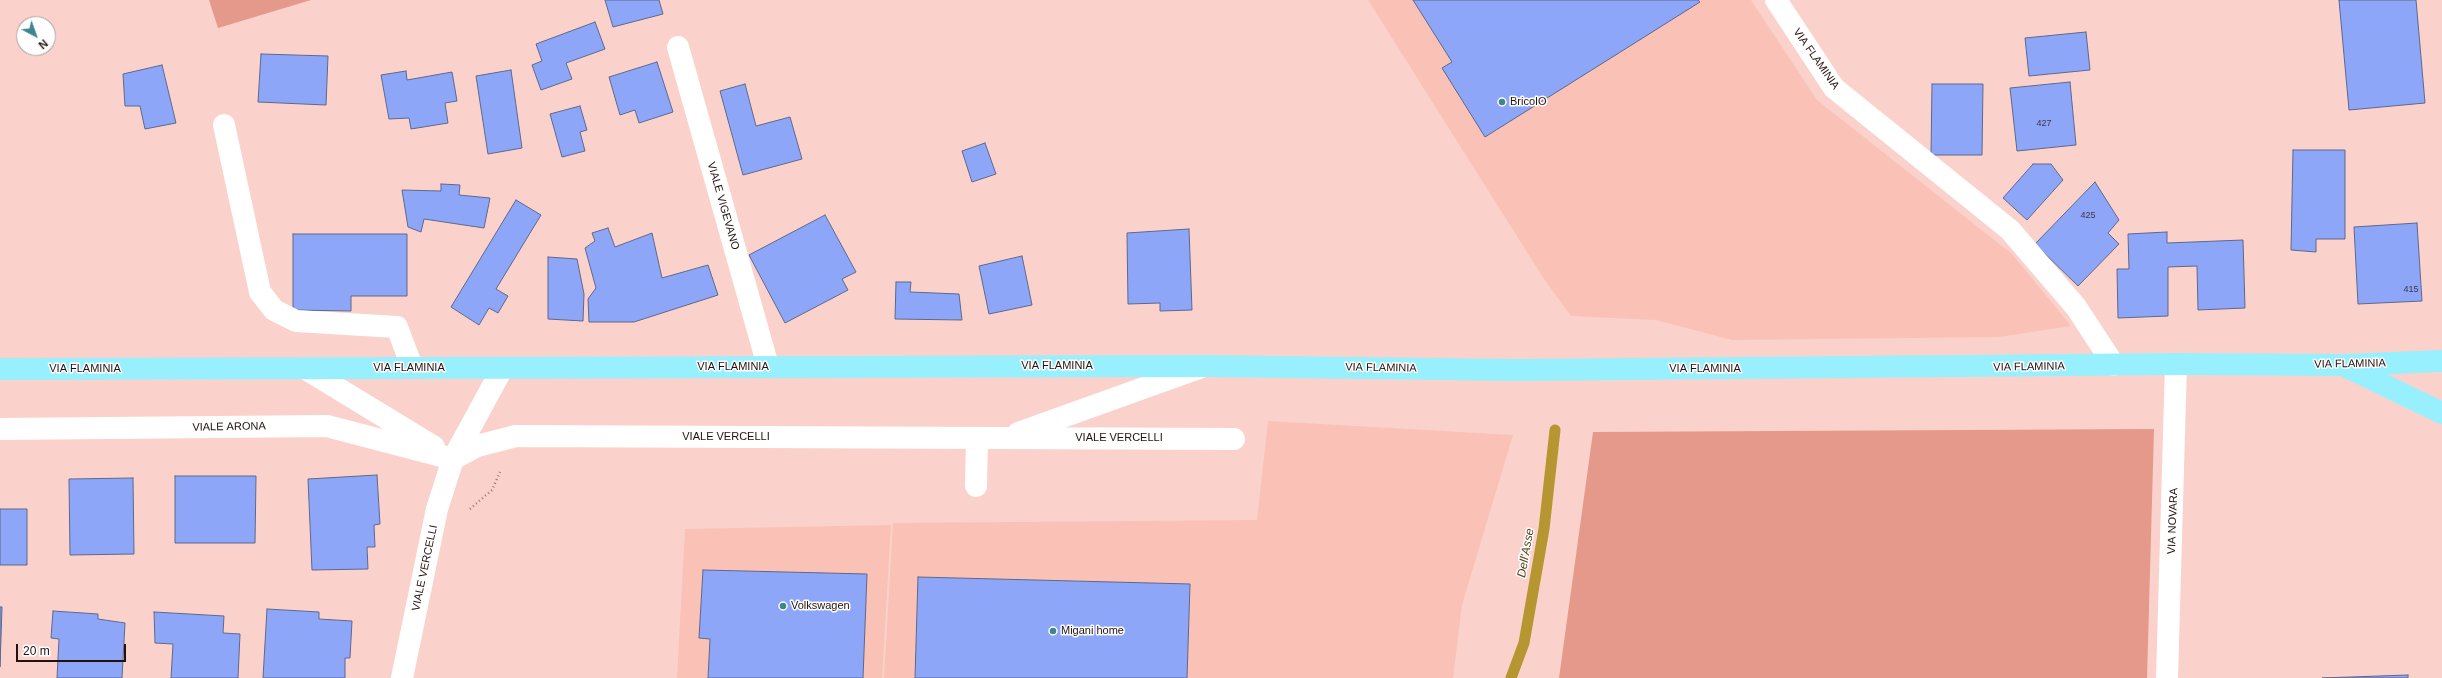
<!DOCTYPE html>
<style>
body{margin:0}
#map{position:relative;width:2442px;height:678px;overflow:hidden;background:#fad2cb;font-family:Helvetica,sans-serif}
canvas{display:block}
.north{position:absolute;left:16px;top:16px;width:40px;height:40px;box-sizing:border-box;background:#fefefe;border:1px solid #a69f9e;border-radius:50%;rotate:139deg;font-size:11px;font-weight:700;line-height:16px;text-align:center;color:#22110e}
.north::after{content:'';display:block;margin:auto;width:14px;height:18px;background:#3f8591;clip-path:polygon(50% 0,100% 100%,50% 72%,0 100%)}
.scale{position:absolute;left:16px;top:644px;width:110px;height:18px;box-sizing:border-box;border:2px solid #22110e;border-top:0;padding-left:5px;font-size:12px;line-height:14px;white-space:nowrap;color:#22110e;-webkit-text-stroke:3px #fefefe;paint-order:stroke}
</style>
<div id="map">
<canvas width="2442" height="678"></canvas>
<div class="north">N</div>
<div class="scale">20 m</div>
</div>
<script>
const ctx = document.querySelector('canvas').getContext('2d');
ctx.lineJoin = 'round';
function fillPath(path, color) { ctx.fillStyle = color; ctx.fill(path, 'evenodd'); }
const toPath = rows => new Path2D(rows.map(r => 'M' + r).join(''));
function trace(path, color, width, dash) { ctx.strokeStyle = color; ctx.lineWidth = width; ctx.lineCap = dash ? 'butt' : 'round'; ctx.setLineDash(dash || []); ctx.stroke(path); }
function drawText(font, color, halo, rows, align = 'center') {
  ctx.font = font + ' Helvetica,sans-serif'; ctx.lineWidth = 3; ctx.setLineDash([]); ctx.textBaseline = 'middle'; ctx.strokeStyle = halo; ctx.fillStyle = color; for (const [text, x, y, turn = 0] of rows) {
    ctx.save(); ctx.translate(x, y); ctx.rotate((+turn || 0) * Math.PI / 180); ctx.textAlign = isNaN(turn) ? turn : align; if (halo) ctx.strokeText(text, 0, 0); ctx.fillText(text, 0, 0); ctx.restore();
  }
}
const built = toPath([
 [1368,0,1751,0,1817,100,2012,254,2071,326,1999,337,1732,340,1656,320,1571,316,1544,279],
 [1268,421,1513,435,1462,605,1453,678,884,678,893,523,1257,520],
 [891,525,882,678,677,678,685,529]
]);
const green = toPath([
 [209,0,311,0,218,28],
 [2154,429,2147,678,1559,678,1593,432]
]);
const stream = toPath([
 [1511,678,1524,643,1544,529,1555,430]
]);
const building = toPath([
 [605,0,659,0,663,14,613,27,605,0],
 [1413,0,1698,0,1700,2,1485,137,1442,68,1452,62,1413,0],
 [2339,0,2416,0,2425,103,2349,110,2339,0],
 [595,22,605,49,566,63,572,79,541,90,532,65,542,61,536,44,595,22],
 [2086,32,2090,70,2029,76,2025,38,2086,32],
 [261,54,328,56,326,105,258,102,261,54],
 [657,62,673,112,639,123,635,110,620,115,609,77,657,62],
 [162,65,176,123,145,129,140,106,125,106,123,74,162,65],
 [511,70,522,148,488,154,476,76,511,70],
 [406,71,407,80,452,72,457,101,445,103,448,123,411,129,409,118,389,119,381,75,406,71],
 [2070,82,2076,145,2017,151,2010,88,2070,82],
 [745,84,756,126,790,117,802,159,743,175,720,91,745,84],
 [1932,84,1983,84,1982,155,1931,155,1932,84],
 [580,106,587,130,580,132,585,151,562,157,550,114,580,106],
 [985,143,996,174,972,182,962,151,985,143],
 [2293,150,2345,150,2345,239,2316,239,2316,252,2291,250,2293,150],
 [2033,164,2051,164,2063,180,2027,220,2003,198,2033,164],
 [2095,182,2119,220,2108,233,2119,244,2078,286,2035,244,2095,182],
 [441,184,460,185,459,195,490,198,484,228,424,219,421,232,408,227,402,190,441,191,441,184],
 [516,200,541,215,496,289,508,296,498,313,489,308,479,325,451,307,516,200],
 [825,215,856,272,842,279,848,290,785,323,749,255,825,215],
 [2417,223,2422,301,2358,304,2354,227,2417,223],
 [608,228,615,247,652,233,662,278,708,265,718,295,634,322,589,322,588,299,596,288,585,248,595,241,592,233,608,228],
 [1189,229,1192,310,1160,311,1160,303,1128,304,1127,233,1189,229],
 [2167,232,2167,243,2243,240,2245,308,2198,310,2197,266,2168,267,2168,316,2118,318,2117,269,2129,269,2128,234,2167,232],
 [293,234,407,234,407,296,351,296,351,311,293,310,293,234],
 [1022,256,1032,305,989,314,979,266,1022,256],
 [548,257,577,259,584,294,583,321,548,319,548,257],
 [896,282,911,282,910,292,959,294,962,320,895,319,896,282],
 [377,475,380,524,374,525,375,547,367,547,368,569,312,570,308,479,377,475],
 [175,476,256,476,255,543,175,543,175,476],
 [133,478,134,554,70,555,69,479,133,478],
 [0,509,27,509,27,565,0,565,0,509],
 [703,570,867,574,863,678,708,678,710,639,699,638,703,570],
 [918,577,1190,584,1187,678,915,678,918,577],
 [0,607,2,607,0,667,0,607],
 [267,609,319,612,319,619,352,621,350,658,345,658,345,678,263,678,267,609],
 [53,611,98,614,98,619,125,623,122,678,57,678,59,639,51,638,53,611],
 [154,612,224,616,223,633,240,634,238,678,171,678,173,644,155,643,154,612],
 [2408,675,2408,678,2322,678,2408,675]
]);
const path = toPath([
 [470,509,492,490,500,472]
]);
const minor = toPath([
 [1776,0,1834,88,2010,230,2076,307,2114,365],
 [678,47,768,366],
 [224,125,260,292,274,310,296,321,397,327,412,367],
 [306,369,434,447],
 [0,429,327,426,453,459],
 [1018,433,1202,367],
 [453,459,477,446,516,436,1234,439],
 [976,486,977,438],
 [402,678,437,509,453,459,502,369],
 [2167,678,2176,364]
]);
const major = toPath([
 [2347,367,2442,413],
 [0,369,1206,366,1517,370,2176,364,2344,365,2442,361]
]);
const markers = [
 [1502,102,4,"#3f8591"],
 [783,606,4,"#3f8591"],
 [1053,631,4,"#3f8591"]
];
const numberNames = [
 ["427",2044,124],
 ["425",2088,216],
 ["415",2411,290]
];
const streetNames = [
 ["VIA FLAMINIA",1816,59,55],
 ["VIALE VIGEVANO",723,206,74],
 ["VIA FLAMINIA",2350,364,-1],
 ["VIA FLAMINIA",1057,366],
 ["VIA FLAMINIA",733,367],
 ["VIA FLAMINIA",2029,367,-1],
 ["VIA FLAMINIA",409,368],
 ["VIA FLAMINIA",1381,368,1],
 ["VIA FLAMINIA",85,369],
 ["VIA FLAMINIA",1705,369],
 ["VIALE ARONA",229,427,-1],
 ["VIALE VERCELLI",726,437],
 ["VIALE VERCELLI",1119,438],
 ["VIA NOVARA",2173,521,-88],
 ["VIALE VERCELLI",425,568,-78]
];
const poiNames = [
 ["BricoIO",1510,102],
 ["Volkswagen",791,606],
 ["Migani home",1061,631]
];
const waterNames = [
 ["Dell'Asse",1526,553,-80]
];
fillPath(built, '#fac1b6');
fillPath(green, '#e4998b');
trace(stream, '#b69630', 11);
fillPath(building, '#8ea6f8');
trace(building, '#5d688c', 1);
trace(path, '#967873', 2.5, [1, 3]);
trace(minor, '#fff', 22);
trace(major, '#98f0fe', 22);
for (const [x, y, r, color] of markers) { const dot = new Path2D(); dot.arc(x, y, r, 0, 2 * Math.PI); ctx.fillStyle = color; ctx.fill(dot); trace(dot, '#fefefe', 1.5); }
drawText('9px', '#3d3648', null, numberNames);
drawText('11px', '#22110e', '#fefefe', streetNames);
drawText('11px', '#22110e', '#fefefe', poiNames, 'left');
drawText('italic 12px', '#53451c', '#fefefe', waterNames);
</script>
